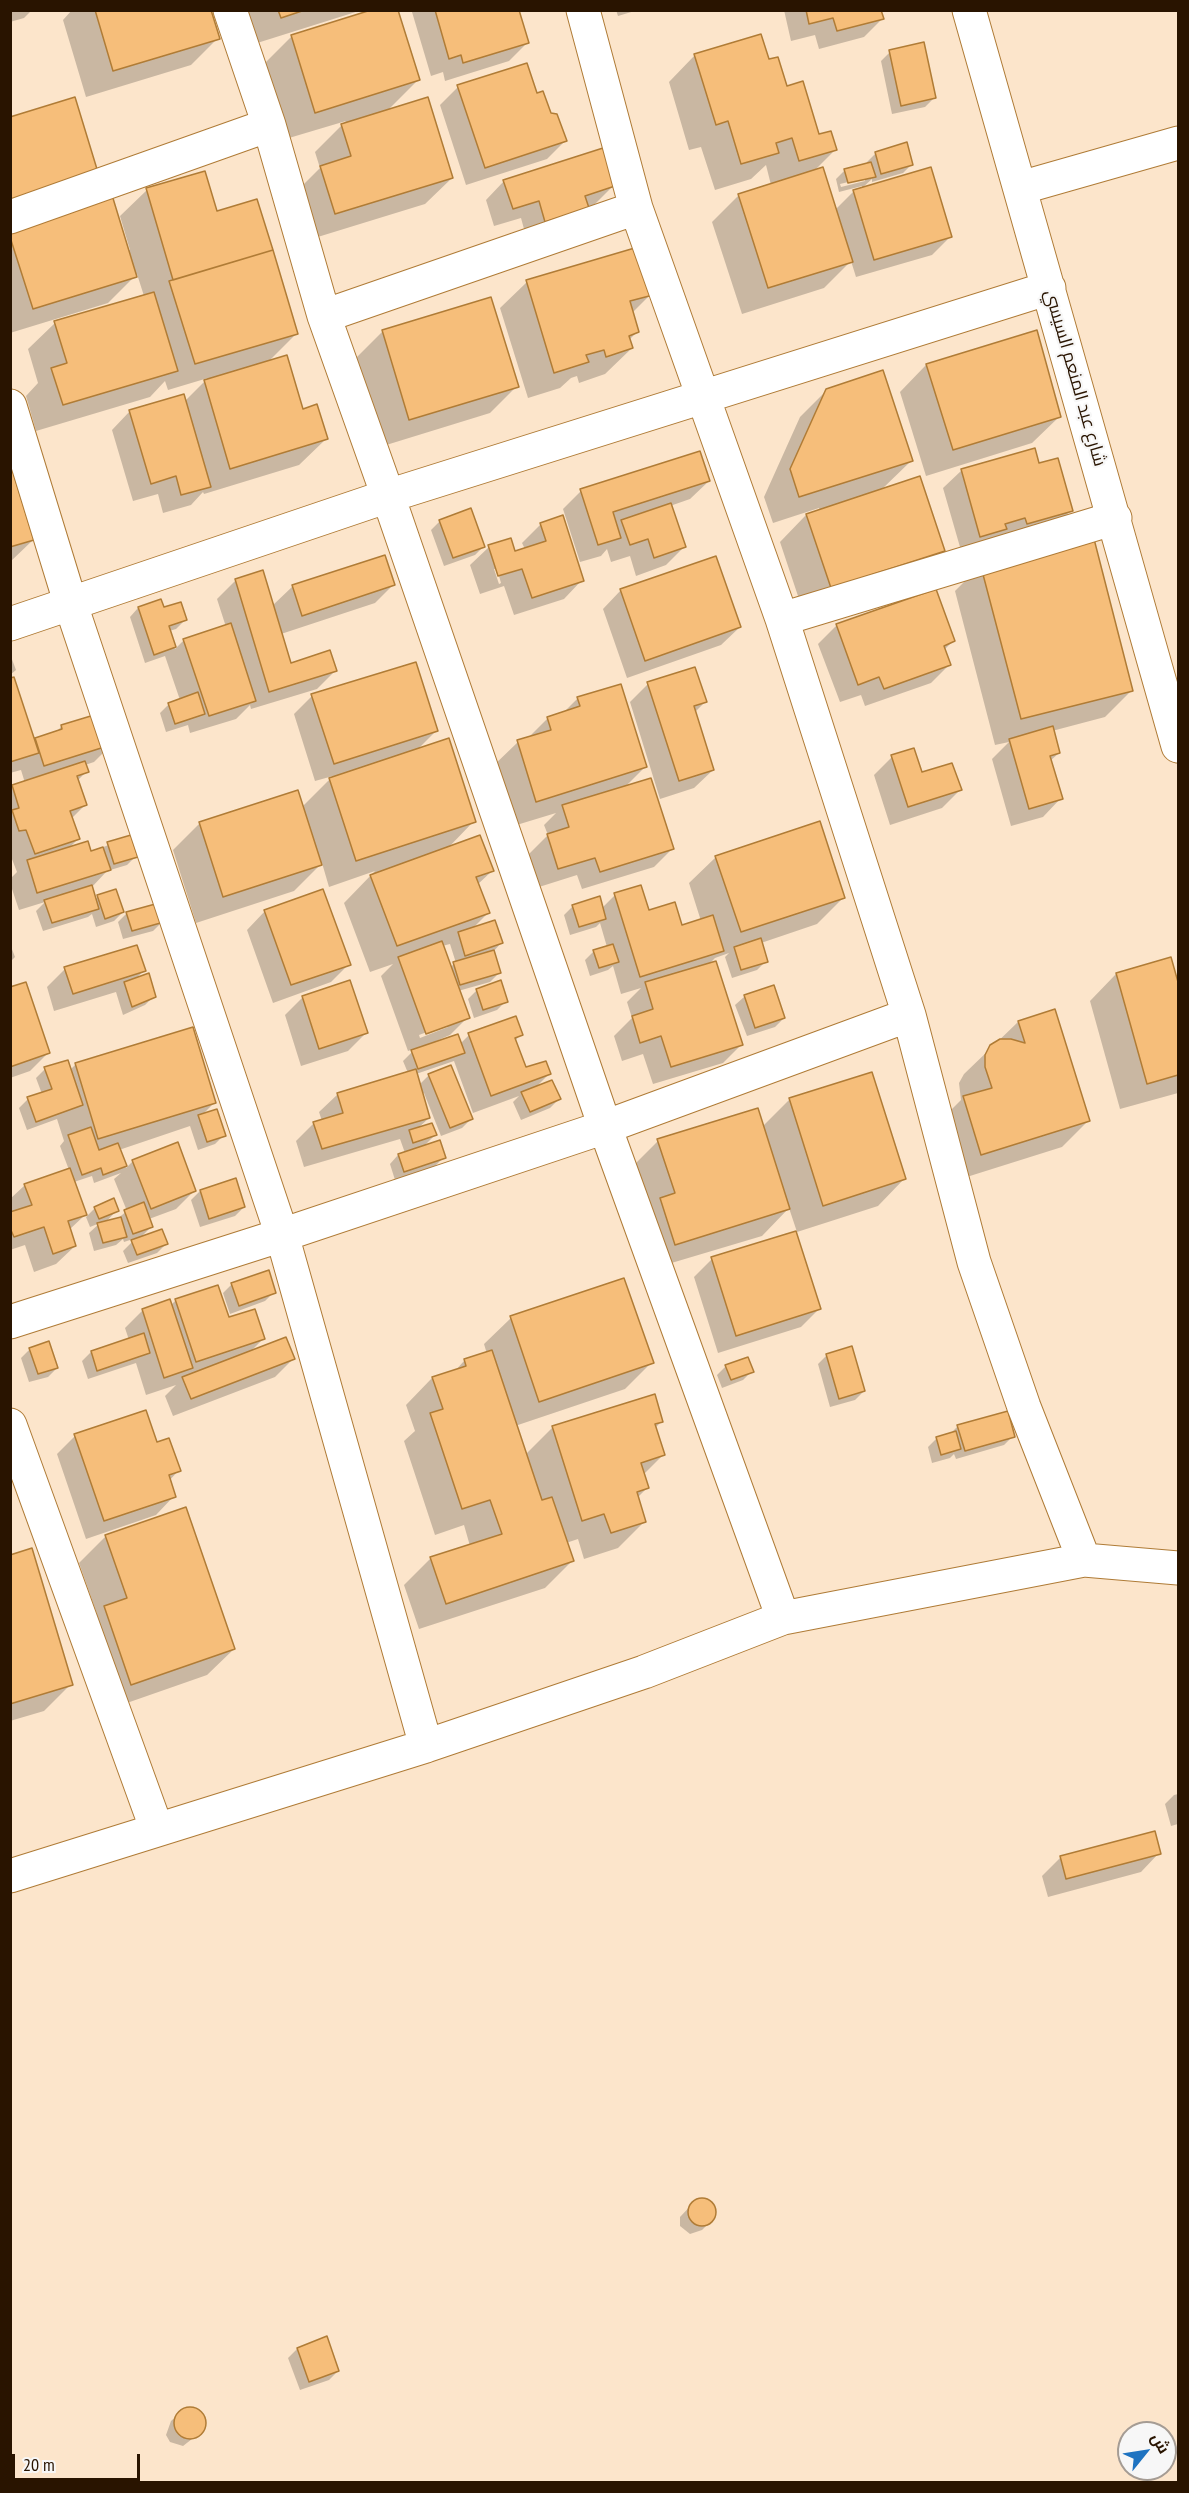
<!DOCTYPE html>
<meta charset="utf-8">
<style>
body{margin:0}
#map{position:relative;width:1189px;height:2493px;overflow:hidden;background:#fce5cb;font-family:"PT Sans Narrow",Cairo,sans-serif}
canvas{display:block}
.frame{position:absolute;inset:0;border:12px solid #291400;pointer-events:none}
.north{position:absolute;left:1117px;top:2421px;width:60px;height:60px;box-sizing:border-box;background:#f7f7f7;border:2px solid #a59c94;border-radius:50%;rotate:60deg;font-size:16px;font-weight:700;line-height:24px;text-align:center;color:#291400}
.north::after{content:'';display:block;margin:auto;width:21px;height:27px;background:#1e73c1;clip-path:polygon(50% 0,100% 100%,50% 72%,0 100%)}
.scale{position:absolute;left:12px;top:2454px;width:128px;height:27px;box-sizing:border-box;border:3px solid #291400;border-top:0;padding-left:8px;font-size:18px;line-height:21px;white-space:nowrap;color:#291400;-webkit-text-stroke:4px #f7f7f7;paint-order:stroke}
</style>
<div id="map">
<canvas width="1189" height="2493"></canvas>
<div class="frame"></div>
<div class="north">ش</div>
<div class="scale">20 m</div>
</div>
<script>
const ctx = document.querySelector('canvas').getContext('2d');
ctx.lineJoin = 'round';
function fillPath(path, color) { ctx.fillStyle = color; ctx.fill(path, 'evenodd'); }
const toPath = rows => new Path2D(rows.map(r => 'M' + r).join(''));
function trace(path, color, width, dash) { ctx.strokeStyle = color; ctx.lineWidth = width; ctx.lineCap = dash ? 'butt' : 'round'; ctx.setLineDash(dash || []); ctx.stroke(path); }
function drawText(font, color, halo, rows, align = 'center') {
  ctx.font = font + ' "PT Sans Narrow",Cairo,sans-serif'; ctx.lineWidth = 4.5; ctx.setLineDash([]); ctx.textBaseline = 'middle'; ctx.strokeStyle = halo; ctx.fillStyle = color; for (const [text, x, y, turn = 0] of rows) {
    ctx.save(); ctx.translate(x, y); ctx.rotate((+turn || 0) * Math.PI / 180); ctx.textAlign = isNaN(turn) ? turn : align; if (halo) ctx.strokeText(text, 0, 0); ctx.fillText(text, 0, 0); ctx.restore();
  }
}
const shadow = toPath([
 [10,10,32,10,24,18,10,22],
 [72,10,210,10,218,38,191,65,86,97,63,20],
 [244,10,362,10,254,44],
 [414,10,517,10,527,43,509,61,445,81,443,72,431,76,412,12],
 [616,10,638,10,618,16],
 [784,10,880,10,882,19,864,37,819,49,815,35,791,41],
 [292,36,418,80,387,111,452,178,425,204,308,240,294,194,320,168,315,152,346,121,289,138,265,63],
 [890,52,934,98,925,107,892,114,881,61],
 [695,55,768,61,818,136,836,149,813,172,835,210,854,191,950,237,932,255,856,277,851,261,824,288,742,314,712,222,739,195,771,185,766,165,751,179,715,190,701,147,689,150,669,82],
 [458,87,536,95,565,141,547,159,466,185,440,105],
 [876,153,912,164,903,173,872,182,872,179,862,188,862,186,839,192,836,179,845,170,868,165,867,162],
 [865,178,865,181,841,187,840,184],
 [204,172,216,213,297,333,267,363,302,411,326,439,299,465,204,494,203,492,191,505,163,513,158,494,133,501,112,430,130,411,185,401,208,378,168,390,165,381,150,397,36,431,26,396,38,383,28,349,55,323,144,296,137,274,108,303,10,333,10,227,127,250,130,250,120,216,147,190],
 [504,181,613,186,595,204,527,240,521,218,494,226,486,200],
 [527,282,651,294,632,313,637,332,629,340,632,348,605,374,579,383,577,376,571,378,560,388,528,398,500,308],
 [490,299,517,386,490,413,383,446,356,358,382,332],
 [1036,331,1059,417,1032,443,926,476,900,392,926,365],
 [827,390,911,461,880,491,943,550,917,577,804,614,780,542,806,515,820,511,819,508,773,523,764,497,800,417],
 [1038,465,1071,510,1053,529,962,554,943,488,962,470],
 [10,467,33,540,10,562],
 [709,481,690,499,670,506,684,547,666,565,636,576,630,556,611,562,607,549,601,556,580,562,563,509,581,491],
 [440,521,484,546,475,555,444,566,431,530],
 [541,524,582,580,564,599,514,615,504,586,480,594,470,565,489,547,514,553,525,549,522,543],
 [494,569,497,569,501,583,499,584],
 [981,565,1131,691,1105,717,1052,731,1059,753,1050,761,1061,798,1043,817,1011,826,992,759,1009,742,995,745,955,591],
 [236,580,272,606,293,586,393,585,375,603,281,634,290,665,335,671,317,689,251,709,250,705,236,719,190,733,188,725,166,732,160,713,169,704,180,700,165,656,145,663,130,617,138,608,163,609,185,620,176,629,169,631,175,649,184,640,226,627,217,599],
 [621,590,740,627,721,645,627,678,603,609],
 [837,625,953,641,944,650,949,665,931,683,865,706,861,695,840,702,818,644],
 [10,654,16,670,10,675],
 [10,679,33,740,55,733,62,726,112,744,94,762,85,765,87,771,77,781,85,805,72,818,79,838,68,849,90,852,130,837,136,856,127,865,107,871,91,888,95,900,98,896,123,912,114,921,96,927,92,914,88,917,43,931,36,911,45,902,19,910,10,883,10,879,17,872,10,854,10,789,25,783,21,770,10,773],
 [648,684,705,702,695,712,713,770,694,788,660,799,630,702],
 [312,696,436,731,417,750,474,821,447,849,492,871,477,885,488,913,471,930,501,943,493,952,499,973,490,982,458,991,468,1017,450,1035,436,1041,437,1043,460,1044,469,1035,521,1034,515,1041,525,1069,549,1074,535,1088,559,1099,550,1108,521,1120,513,1102,519,1096,473,1113,454,1061,416,1074,419,1085,429,1075,471,1119,462,1128,441,1136,424,1093,422,1094,429,1118,417,1129,435,1135,423,1147,444,1157,435,1166,395,1180,390,1164,398,1155,405,1153,400,1139,304,1167,296,1141,314,1123,322,1121,319,1112,338,1094,408,1073,403,1061,416,1048,408,1051,381,976,393,964,370,972,344,903,375,871,329,887,322,863,294,891,196,923,173,850,200,823,302,807,333,776,315,781,294,714],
 [450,944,456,963,450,967,442,946],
 [448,1024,448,1027,420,1038,419,1035],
 [578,698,645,767,625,787,672,849,654,867,582,889,577,875,539,887,529,854,548,835,544,825,556,813,510,827,491,768,518,742,527,739,548,718,563,713],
 [892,757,921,774,960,790,942,808,890,825,874,775],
 [716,857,844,897,817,924,761,943,766,961,757,970,732,978,725,957,729,953,715,958,708,965,741,1045,723,1063,653,1084,643,1054,622,1061,614,1036,632,1018,627,1002,641,988,621,994,613,966,608,970,590,976,585,960,594,951,607,947,600,923,596,927,570,935,564,915,573,906,602,908,615,895,681,927,701,921,689,883],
 [265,911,349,964,331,982,273,1003,247,930],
 [127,913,162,922,153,931,123,939,118,922],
 [10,944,15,957,10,962],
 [1170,959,1178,988,1178,1093,1120,1109,1090,1001,1116,974],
 [65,969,144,971,135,979,154,996,145,1005,123,1015,116,992,54,1011,47,987],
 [773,987,784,1018,775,1027,747,1036,735,1005,744,997],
 [10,988,48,1053,30,1071,10,1078],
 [477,990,506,1001,497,1010,474,1018,468,999],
 [303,997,366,1033,348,1051,301,1066,285,1015],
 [1018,1022,1088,1121,1062,1147,954,1181,937,1124,961,1100,959,1083,964,1074],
 [192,1028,215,1102,202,1115,224,1135,215,1144,198,1150,190,1126,119,1150,126,1168,133,1161,194,1191,176,1209,149,1219,152,1226,139,1239,166,1244,157,1253,128,1263,123,1251,136,1238,124,1242,123,1239,116,1245,94,1251,89,1233,100,1223,90,1227,86,1217,95,1208,117,1210,105,1223,117,1219,127,1211,114,1179,121,1173,94,1183,92,1176,74,1182,85,1215,69,1230,75,1246,56,1264,34,1272,25,1245,10,1250,10,1199,25,1185,69,1170,60,1146,64,1141,57,1119,27,1130,19,1108,28,1099,42,1094,36,1078,45,1069,70,1070,75,1065],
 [790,1099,904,1179,878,1206,797,1232,789,1208,762,1236,648,1270,632,1167,658,1141,763,1126],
 [235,1180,244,1207,235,1216,200,1227,191,1200,200,1191],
 [712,1259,819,1309,801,1327,718,1353,694,1277],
 [232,1284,274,1292,265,1301,230,1314,223,1293],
 [176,1300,228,1319,264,1338,249,1353,293,1359,275,1377,173,1416,165,1396,176,1385,146,1395,136,1363,88,1379,82,1361,91,1352,129,1340,125,1328,143,1310,171,1305],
 [511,1318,652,1362,625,1389,515,1426,525,1455,553,1427,662,1421,655,1428,663,1455,644,1474,648,1487,637,1498,645,1521,618,1548,584,1559,578,1539,566,1543,572,1561,545,1588,419,1629,404,1585,431,1558,470,1546,464,1525,435,1535,404,1441,415,1431,406,1405,432,1378,454,1372,464,1361,487,1354,484,1344],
 [30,1349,57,1368,48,1377,29,1382,21,1358],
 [827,1355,864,1391,855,1400,830,1407,818,1364],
 [726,1366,752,1371,743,1380,722,1388,717,1375],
 [958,1426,1013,1436,1004,1445,956,1459,954,1454,950,1458,932,1463,928,1447,937,1438,950,1434],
 [75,1436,156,1444,179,1470,169,1481,174,1496,156,1515,86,1539,57,1454],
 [106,1536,234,1649,207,1675,104,1711,78,1634,97,1614,79,1563],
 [10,1556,71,1684,44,1711,10,1721],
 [1178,1794,1178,1824,1171,1826,1165,1804,1174,1795],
 [1159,1853,1141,1872,1048,1897,1042,1876,1061,1857],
 [702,2199,713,2206,714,2213,711,2221,702,2230,690,2234,680,2226,680,2217,695,2201],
 [297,2349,338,2371,329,2380,300,2390,288,2358],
 [189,2409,201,2414,204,2423,201,2432,183,2446,170,2442,166,2435,171,2421,181,2412]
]);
const building = toPath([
 [95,10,211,10,220,39,113,71,95,10],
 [278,10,305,10,281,18,278,10],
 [371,10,398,10,420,80,315,113,291,35,371,10],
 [435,10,519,10,529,43,463,63,461,55,449,59,435,10],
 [806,10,881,10,884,19,837,31,833,18,809,24,806,10],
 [761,34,769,59,778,57,787,86,803,81,819,134,831,131,837,150,799,161,792,138,776,143,779,153,741,164,728,121,716,125,694,54,761,34],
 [924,42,936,98,901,106,889,50,924,42],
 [527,63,537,93,543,91,551,113,557,114,567,141,485,168,457,85,527,63],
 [75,97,100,179,10,206,10,117,75,97],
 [428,97,453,178,335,214,320,166,351,156,341,124,428,97],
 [907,142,913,165,881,174,875,152,907,142],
 [603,148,615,186,585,196,589,208,545,222,539,201,513,209,503,180,603,148],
 [871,162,876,177,848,183,844,169,871,162],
 [823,167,853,262,768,288,738,194,823,167],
 [931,167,952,237,874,260,853,190,931,167],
 [205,171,217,211,257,199,273,250,173,280,146,188,205,171],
 [112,195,137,277,33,309,10,237,10,226,112,195],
 [638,247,653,295,630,301,639,332,629,336,633,348,606,357,604,350,586,355,589,362,554,373,526,280,638,247],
 [273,250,298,334,195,364,169,281,273,250],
 [154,292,178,371,63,405,51,368,67,363,54,321,154,292],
 [491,297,519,387,409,420,382,330,491,297],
 [1037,330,1061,417,953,450,926,364,1037,330],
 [287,355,303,409,317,404,328,439,230,469,204,380,287,355],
 [883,370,913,461,799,497,790,469,826,389,883,370],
 [184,394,211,487,181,495,176,476,151,484,129,410,184,394],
 [1035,448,1039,463,1058,458,1073,511,1027,524,1025,518,1005,524,1007,529,980,537,961,469,1035,448],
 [700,451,710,481,613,512,621,538,598,545,580,489,700,451],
 [10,462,34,540,10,547,10,462],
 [920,476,945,551,831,588,806,514,920,476],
 [671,503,686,547,654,558,648,539,630,545,621,520,671,503],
 [471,508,485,547,453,558,439,520,471,508],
 [563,515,584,581,532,598,522,569,498,576,488,545,511,538,515,551,546,541,540,523,563,515],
 [1093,535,1133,691,1021,719,980,563,1093,535],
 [385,555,395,585,302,616,292,585,385,555],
 [716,556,741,627,645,661,620,589,716,556],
 [263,570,291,663,330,650,337,671,269,692,235,579,263,570],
 [936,589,955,641,944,646,951,665,884,689,879,677,858,685,836,624,936,589],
 [161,599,164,607,181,602,187,620,169,626,176,647,154,655,138,607,161,599],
 [231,623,256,701,209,716,183,639,231,623],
 [416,662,438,731,334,764,311,694,416,662],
 [695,667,707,702,694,706,714,770,679,781,647,682,695,667],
 [14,677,39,753,10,762,10,678,14,677],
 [621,684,647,767,536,802,517,740,551,730,547,717,580,706,577,697,621,684],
 [198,692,205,714,175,724,168,703,198,692],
 [104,712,114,744,44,766,35,738,62,729,61,725,104,712],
 [1053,726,1060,753,1050,756,1063,799,1029,809,1009,739,1053,726],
 [449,738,476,822,356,861,329,778,449,738],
 [914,748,922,772,952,763,962,790,908,807,891,755,914,748],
 [85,761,89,772,77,776,87,805,70,811,80,839,35,854,26,830,19,831,12,810,19,808,12,785,85,761],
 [651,778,674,849,600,872,595,858,558,869,547,834,569,827,562,805,651,778],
 [298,790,322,865,223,897,199,822,298,790],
 [820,821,845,898,741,932,715,856,820,821],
 [131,835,138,857,114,864,107,842,131,835],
 [480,835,494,871,476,877,490,913,397,946,370,875,480,835],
 [88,841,91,851,103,847,111,870,37,893,27,860,88,841],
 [92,885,99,909,52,923,44,900,92,885],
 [641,885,649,910,675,902,682,925,713,915,724,951,640,977,614,893,641,885],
 [116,889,124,912,105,919,97,895,116,889],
 [323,889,351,965,291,985,264,910,323,889],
 [600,896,606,919,579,927,572,905,600,896],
 [159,903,164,922,132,931,126,912,159,903],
 [495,920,503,943,465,956,458,932,495,920],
 [761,938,768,962,741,970,734,947,761,938],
 [442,941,470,1018,426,1034,398,957,442,941],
 [613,944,619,962,599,968,593,950,613,944],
 [137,945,146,971,73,994,64,967,137,945],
 [494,950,501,973,460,985,453,962,494,950],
 [1171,957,1178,982,1178,1075,1147,1084,1116,973,1171,957],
 [716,961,743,1045,671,1067,661,1036,640,1043,632,1016,653,1009,645,982,716,961],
 [149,973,156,997,132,1007,124,982,149,973],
 [350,980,368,1033,319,1049,302,996,350,980],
 [501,980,508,1002,483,1010,476,989,501,980],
 [26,982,50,1053,10,1067,10,987,26,982],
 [774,985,785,1018,755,1028,744,995,774,985],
 [1055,1009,1090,1121,981,1155,963,1096,992,1088,985,1067,985,1055,990,1045,1000,1039,1011,1039,1025,1043,1018,1021,1055,1009],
 [516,1016,523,1035,515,1038,526,1067,546,1061,551,1074,491,1096,468,1033,516,1016],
 [193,1027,216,1103,98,1139,75,1063,193,1027],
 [458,1034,465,1053,418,1069,411,1050,458,1034],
 [68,1060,83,1105,36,1122,27,1097,52,1089,44,1067,68,1060],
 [451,1065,473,1119,450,1128,428,1074,451,1065],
 [416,1069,430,1118,322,1149,313,1122,343,1113,337,1093,416,1069],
 [872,1072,906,1179,823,1206,789,1098,872,1072],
 [552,1080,561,1099,530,1112,521,1092,552,1080],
 [758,1108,790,1209,675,1245,660,1198,675,1193,657,1139,758,1108],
 [217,1109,226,1136,207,1142,198,1115,217,1109],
 [432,1123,437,1135,413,1143,409,1130,432,1123],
 [91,1127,99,1150,118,1143,127,1166,103,1175,101,1168,82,1175,68,1135,91,1127],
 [440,1140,446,1158,404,1172,398,1154,440,1140],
 [178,1142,196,1191,151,1209,132,1160,178,1142],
 [70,1168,87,1215,68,1221,76,1246,53,1254,44,1227,14,1237,10,1228,10,1212,32,1205,24,1184,70,1168],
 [236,1178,245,1207,209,1219,200,1190,236,1178],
 [114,1198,119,1211,99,1219,94,1207,114,1198],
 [144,1202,153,1227,133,1234,124,1210,144,1202],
 [121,1217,127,1237,103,1243,97,1223,121,1217],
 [162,1229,168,1244,137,1255,131,1240,162,1229],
 [796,1231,821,1309,736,1336,711,1257,796,1231],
 [269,1270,276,1293,239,1306,231,1283,269,1270],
 [624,1278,654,1363,539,1402,510,1316,624,1278],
 [218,1285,229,1317,255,1309,265,1339,196,1362,175,1299,218,1285],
 [170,1299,193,1368,164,1378,142,1309,170,1299],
 [144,1333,150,1353,97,1371,91,1351,144,1333],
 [286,1337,295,1359,191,1399,182,1377,286,1337],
 [49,1341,58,1368,38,1374,29,1348,49,1341],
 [852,1346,865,1391,839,1399,826,1354,852,1346],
 [492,1350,542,1500,552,1497,574,1561,446,1604,430,1557,502,1534,490,1500,462,1509,430,1413,443,1409,432,1377,466,1366,464,1359,492,1350],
 [748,1357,754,1372,731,1380,725,1365,748,1357],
 [655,1394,663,1422,655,1424,665,1455,641,1463,649,1488,637,1492,646,1522,611,1533,604,1514,582,1521,552,1426,655,1394],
 [146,1410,157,1442,169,1438,181,1471,169,1475,176,1497,104,1521,74,1434,146,1410],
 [1008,1411,1015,1437,965,1451,957,1425,1008,1411],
 [956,1431,961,1449,941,1455,936,1437,956,1431],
 [186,1507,235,1649,131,1685,104,1606,127,1598,105,1535,186,1507],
 [32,1548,73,1685,10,1704,10,1555,32,1548],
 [1155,1831,1161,1854,1066,1879,1060,1856,1155,1831],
 '688 2212a14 14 0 1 1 28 0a14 14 0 1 1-28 0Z',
 [327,2336,339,2371,309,2382,297,2348,327,2336],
 '174 2423a16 16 0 1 1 32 0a16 16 0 1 1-32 0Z'
]);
const minor = toPath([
 [230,10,269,125,324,316,388,496,605,1127,783,1618],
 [583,10,636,208,782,619,909,1015,974,1262,1024,1407,1084,1560],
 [969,10,1178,746],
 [1020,188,1178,143],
 [10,217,269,125],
 [324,316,636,208],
 [10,406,71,605,282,1235,426,1746],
 [782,619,1115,518],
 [10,624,388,496,1049,288],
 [10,1322,282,1235,605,1127,909,1015],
 [10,1425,157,1830],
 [10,1876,426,1746,644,1672,783,1618,1084,1560,1178,1568]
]);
const streetNames = [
 ["شارع عبد المنعم السيسي",1075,378,74]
];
fillPath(shadow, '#0003');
fillPath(building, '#f6be7a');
trace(building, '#b07c36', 1.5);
trace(minor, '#af7b36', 35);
trace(minor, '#fff', 33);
drawText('18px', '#291400', '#f7f7f7', streetNames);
</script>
